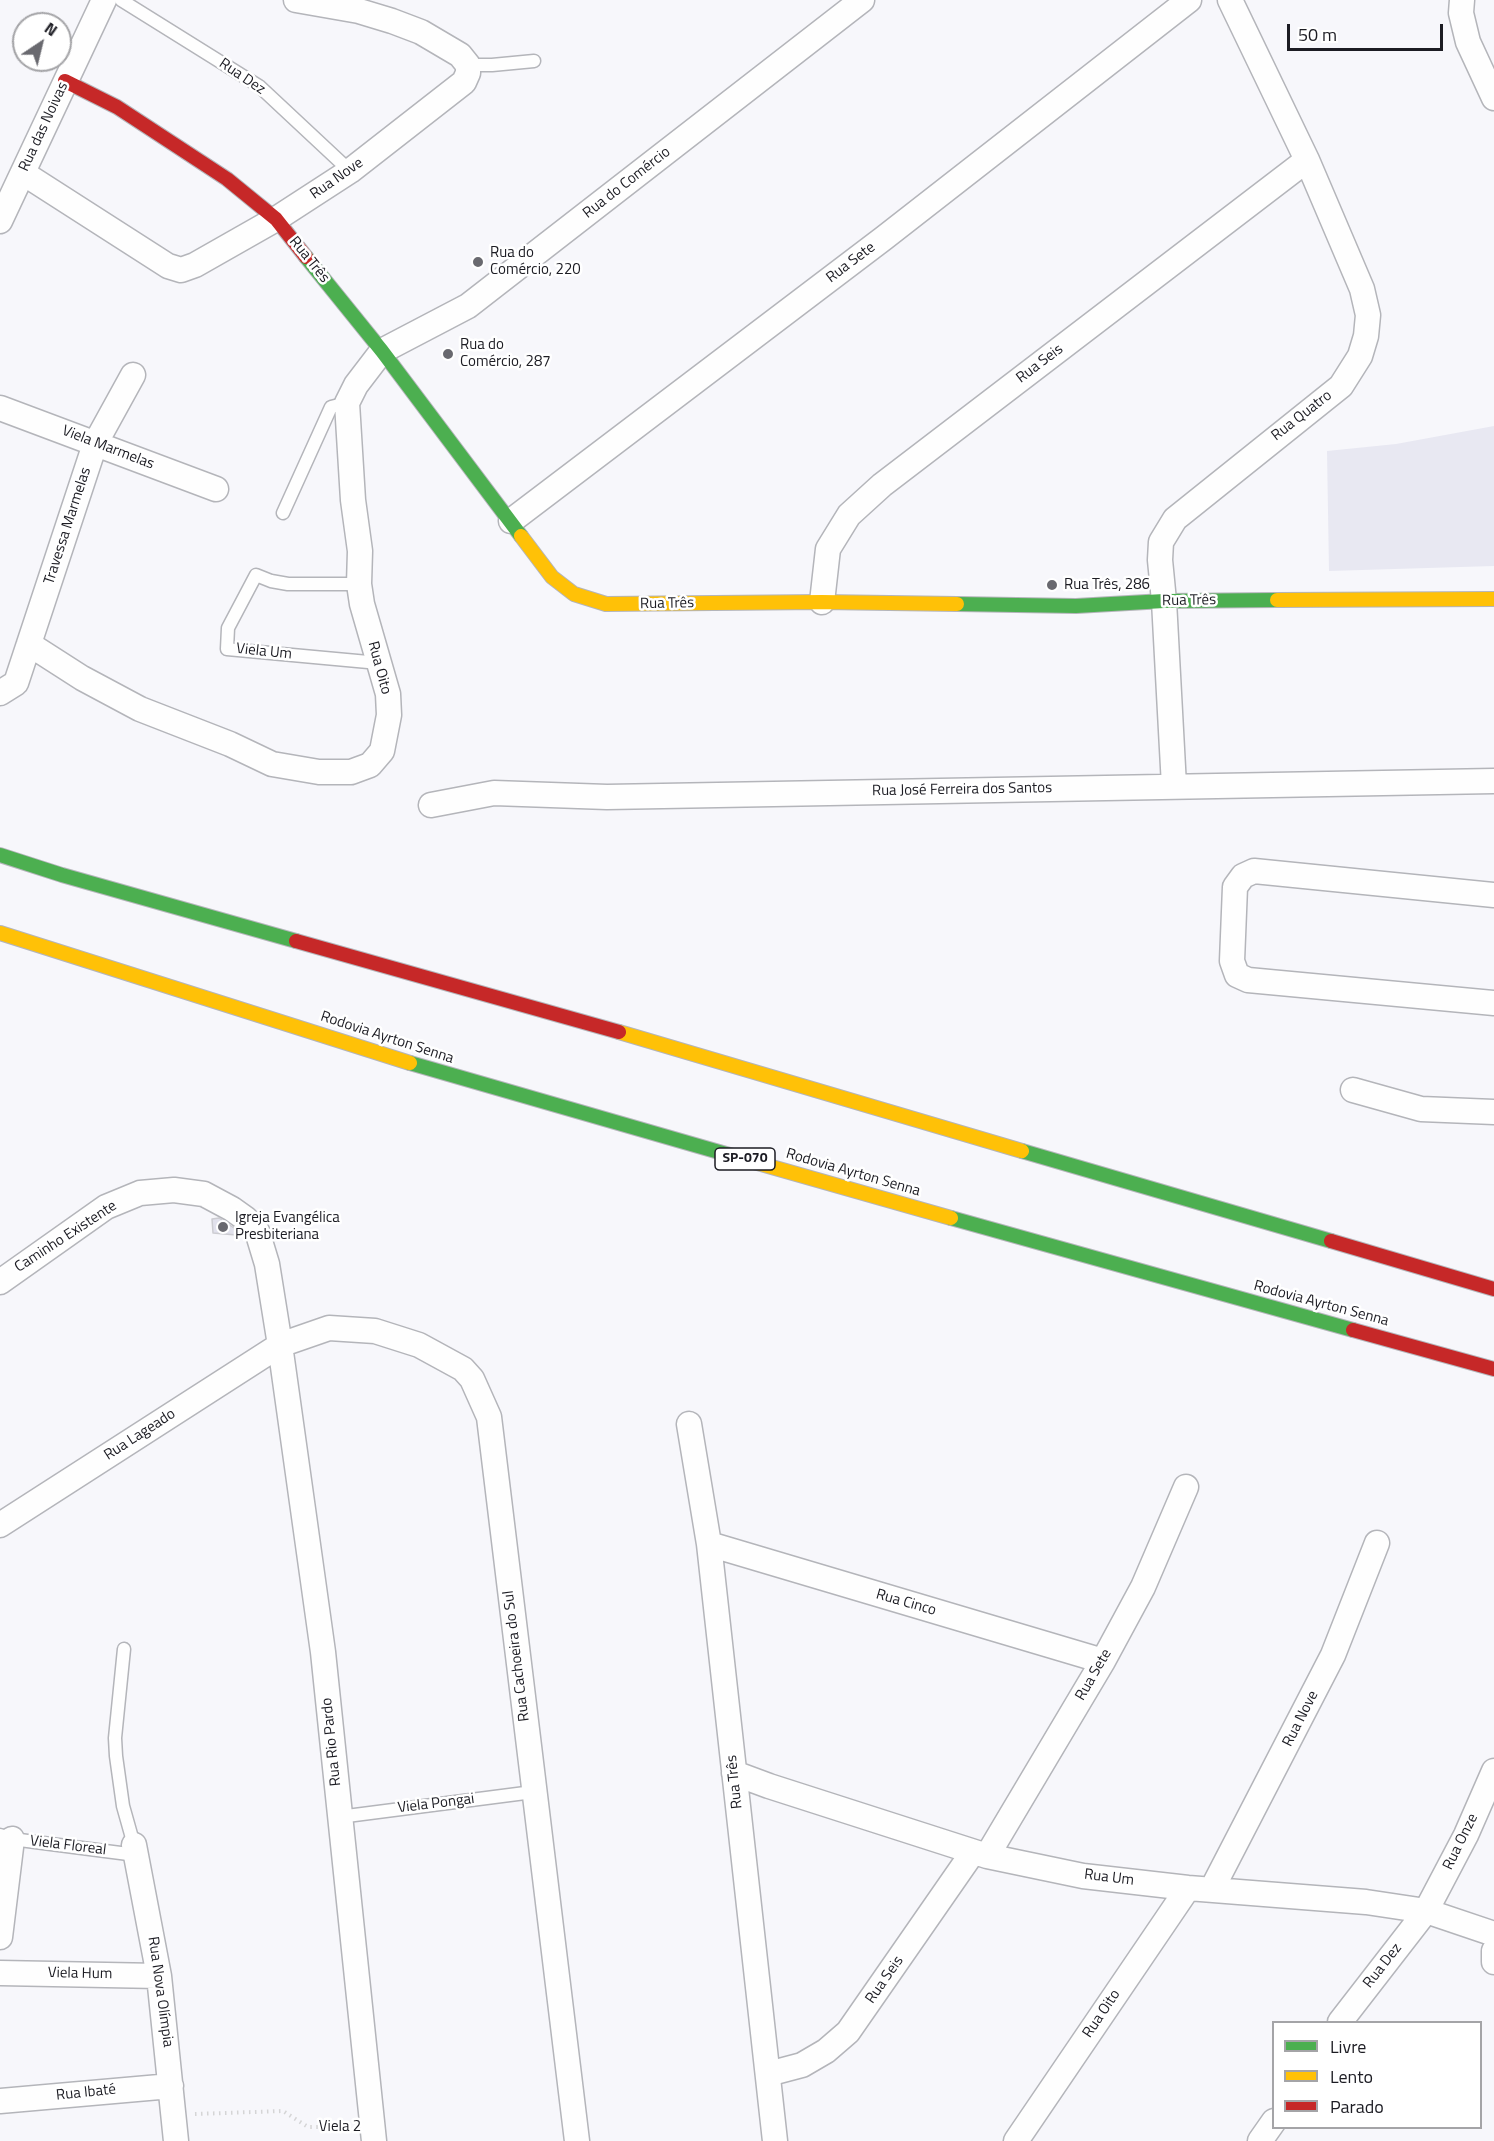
<!DOCTYPE html>
<meta charset="utf-8">
<style>
body{margin:0}
#map{position:relative;width:1494px;height:2141px;overflow:hidden;background:#f7f7fb;font-family:"Titillium Web",sans-serif}
canvas{display:block}
.legend{position:absolute;left:1272px;top:2021px;width:210px;height:108px;box-sizing:border-box;background:#fff;border:2px solid #a4a4a7;margin:0;padding:8px 10px;list-style:none;font-size:18px;color:#1c1c23}
.legend li{display:flex;align-items:center;gap:12px;height:30px}
.legend b{width:30px;border:2px solid #a4a4a7}
.north{position:absolute;left:12px;top:12px;width:60px;height:60px;box-sizing:border-box;background:#fff;border:2px solid #a4a4a7;border-radius:50%;rotate:35deg;font-size:16px;font-weight:700;line-height:24px;text-align:center;color:#1c1c23}
.north::after{content:'';display:block;margin:auto;width:21px;height:27px;background:#69696f;clip-path:polygon(50% 0,100% 100%,50% 72%,0 100%)}
.scale{position:absolute;left:1287px;top:24px;width:156px;height:27px;box-sizing:border-box;border:3px solid #1c1c23;border-top:0;padding-left:8px;font-size:18px;line-height:21px;white-space:nowrap;color:#1c1c23;-webkit-text-stroke:4px #fff;paint-order:stroke}
</style>
<div id="map">
<canvas width="1494" height="2141"></canvas>
<ul class="legend">
<li><b style="height:8px;background:#4caf50"></b>Livre</li>
<li><b style="height:8px;background:#ffc107"></b>Lento</li>
<li><b style="height:8px;background:#c62828"></b>Parado</li>
</ul>
<div class="north">N</div>
<div class="scale">50 m</div>
</div>
<script>
const ctx = document.querySelector('canvas').getContext('2d');
ctx.lineJoin = 'round';
function fillPath(path, color) { ctx.fillStyle = color; ctx.fill(path, 'evenodd'); }
const toPath = rows => new Path2D(rows.map(r => 'M' + r).join(''));
function trace(path, color, width, dash) { ctx.strokeStyle = color; ctx.lineWidth = width; ctx.lineCap = dash ? 'butt' : 'round'; ctx.setLineDash(dash || []); ctx.stroke(path); }
function drawText(font, color, halo, rows, align = 'center') {
  ctx.font = font + ' "Titillium Web",sans-serif'; ctx.lineWidth = 5; ctx.setLineDash([]); ctx.textBaseline = 'middle'; ctx.strokeStyle = halo; ctx.fillStyle = color; for (const [text, x, y, turn = 0] of rows) {
    ctx.save(); ctx.translate(x, y); ctx.rotate((+turn || 0) * Math.PI / 180); ctx.textAlign = isNaN(turn) ? turn : align; if (halo) ctx.strokeText(text, 0, 0); ctx.fillText(text, 0, 0); ctx.restore();
  }
}
const built = toPath([
 [1494,426,1494,566,1329,571,1327,451,1396,444]
]);
const building = toPath([
 [219,1218,234,1228,236,1235,213,1233,212,1219,219,1218]
]);
const path = toPath([
 [195,2114,283,2111,308,2127,351,2127]
]);
const lane = toPath([
 [121,0,259,86,350,171],
 [468,65,492,65,534,61],
 [283,513,331,407,347,403],
 [359,584,288,584,271,581,256,575,228,628,227,649,379,663],
 [124,1649,115,1738,116,1756,123,1806,134,1845],
 [339,1817,533,1792],
 [0,1835,12,1839,136,1855]
]);
const street = toPath([
 [1462,0,1461,13,1468,42,1494,98],
 [23,173,168,266,181,270,195,265,276,219,350,171,464,82,468,73,468,65,460,55,421,32,392,21,359,11,296,0],
 [0,221,104,0],
 [0,408,216,489],
 [511,521,884,238,1189,0],
 [822,602,828,549,849,515,882,485,1307,160],
 [29,644,82,678,140,709,230,744,272,764,319,772,351,772,370,765,382,751,389,715,388,694,362,604,359,584,360,551,353,500,347,403,356,385,382,351,468,306,862,0],
 [0,693,16,683,95,444,133,375],
 [1174,786,1164,601,1160,560,1161,542,1175,519,1341,386,1360,356,1366,336,1368,315,1362,289,1307,160,1230,0],
 [431,805,494,793,607,797,1494,781],
 [1494,895,1254,871,1243,876,1235,887,1232,961,1237,975,1248,980,1494,1003],
 [1353,1090,1421,1109,1494,1112],
 [0,1282,106,1207,140,1193,174,1190,204,1194,232,1209,246,1219,257,1231,267,1264,280,1345,323,1652,374,2141],
 [689,1424,709,1544,775,2141],
 [0,1525,280,1345,329,1328,375,1331,419,1345,463,1369,472,1379,489,1417,577,2141],
 [709,1544,1103,1661],
 [734,1773,769,1786,987,1856,1083,1876,1188,1888,1366,1902,1426,1911,1494,1934],
 [134,1845,159,1976,176,2141],
 [987,1856,1103,1661,1143,1587,1186,1487],
 [1212,1889,1333,1655,1377,1543],
 [0,1937,12,1839],
 [1494,1951,1494,1962],
 [0,1973,159,1976],
 [1340,2022,1426,1911,1466,1835,1494,1771],
 [768,2074,802,2065,826,2051,848,2032,973,1852],
 [0,2101,171,2086],
 [1016,2141,1188,1888],
 [1260,2141,1274,2121]
]);
const fast = toPath([
 [306,257,382,351,521,536],
 [957,604,1076,606,1164,601,1277,600],
 [0,855,62,875,296,941],
 [410,1063,733,1156],
 [1022,1151,1331,1241],
 [951,1218,1353,1330]
]);
const slow = toPath([
 [521,536,552,577,574,594,606,604,822,602,957,604],
 [1277,600,1494,599],
 [0,933,410,1063],
 [619,1032,1022,1151],
 [733,1156,951,1218]
]);
const jam = toPath([
 [65,81,117,107,227,179,276,219,306,257],
 [296,941,619,1032],
 [1331,1241,1494,1289],
 [1353,1330,1494,1369]
]);
const markers = [
 [478,262,6,"#69696f"],
 [448,354,6,"#69696f"],
 [1052,585,6,"#69696f"],
 [223,1227,6,"#69696f"]
];
const shields = [
 [745,1159,60]
];
const shieldNames = [
 ["SP-070",745,1159]
];
const streetNames = [
 ["Rua Dez",242,77,34],
 ["Rua das Noivas",44,127,-65],
 ["Rua Nove",337,179,-35],
 ["Rua do Comércio",627,183,-38],
 ["Rua Três",309,260,51],
 ["Rua Sete",851,263,-37],
 ["Rua Seis",1040,364,-37],
 ["Rua Quatro",1302,416,-38],
 ["Viela Marmelas",108,448,21],
 ["Travessa Marmelas",68,526,-72],
 ["Rua Três",1189,601,-1],
 ["Rua Três",667,604,-1],
 ["Viela Um",264,652,6],
 ["Rua Oito",379,668,75],
 ["Rua José Ferreira dos Santos",962,790,-1],
 ["Rodovia Ayrton Senna",387,1038,18],
 ["Rodovia Ayrton Senna",853,1173,16],
 ["Caminho Existente",66,1237,-33],
 ["Rodovia Ayrton Senna",1321,1304,15],
 ["Rua Lageado",140,1435,-33],
 ["Rua Cinco",906,1603,16],
 ["Rua Cachoeira do Sul",517,1656,-97],
 ["Rua Sete",1094,1675,-60],
 ["Rua Nove",1301,1719,-63],
 ["Rua Rio Pardo",332,1742,-96],
 ["Rua Três",735,1782,-96],
 ["Viela Pongai",436,1804,-7],
 ["Rua Onze",1461,1842,-64],
 ["Viela Floreal",68,1846,7],
 ["Rua Um",1109,1878,7],
 ["Rua Dez",1383,1966,-52],
 ["Viela Hum",80,1974,1],
 ["Rua Seis",885,1980,-55],
 ["Rua Nova Olímpia",160,1992,82],
 ["Rua Oito",1102,2014,-56],
 ["Rua Ibaté",86,2093,-6],
 ["Viela 2",340,2127]
];
const poiNames = [
 ["Rua do",490,253],
 ["Comércio, 220",490,270],
 ["Rua do",460,345],
 ["Comércio, 287",460,362],
 ["Rua Três, 286",1064,585],
 ["Igreja Evangélica",235,1218],
 ["Presbiteriana",235,1235]
];
fillPath(built, '#e8e8f2');
fillPath(building, '#e1e1ec');
trace(building, '#ccccd1', 1.5);
trace(lane, '#b4b5ba', 15);
trace(street, '#b4b5ba', 27);
trace(fast, '#b4b5ba', 16);
trace(slow, '#b4b5ba', 16);
trace(jam, '#b4b5ba', 16);
trace(path, '#d5d5d6', 4, [1.5, 4.5]);
trace(lane, '#fefefe', 12);
trace(street, '#fefefe', 24);
trace(fast, '#4caf50', 14);
trace(slow, '#ffc107', 14);
trace(jam, '#c62828', 14);
for (const [x, y, r, color] of markers) { const dot = new Path2D(); dot.arc(x, y, r, 0, 2 * Math.PI); ctx.fillStyle = color; ctx.fill(dot); trace(dot, '#fff', 2); }
for (const [x, y, w] of shields) { const box = new Path2D(); box.roundRect(x - w / 2, y - 11, w, 22, 4.5); ctx.fillStyle = '#fff'; ctx.fill(box); trace(box, '#1c1c23', 1.5); }
drawText('bold 14px', '#1c1c23', null, shieldNames);
drawText('15px', '#1c1c23', '#fff', streetNames);
drawText('15px', '#1c1c23', '#fff', poiNames, 'left');
</script>
